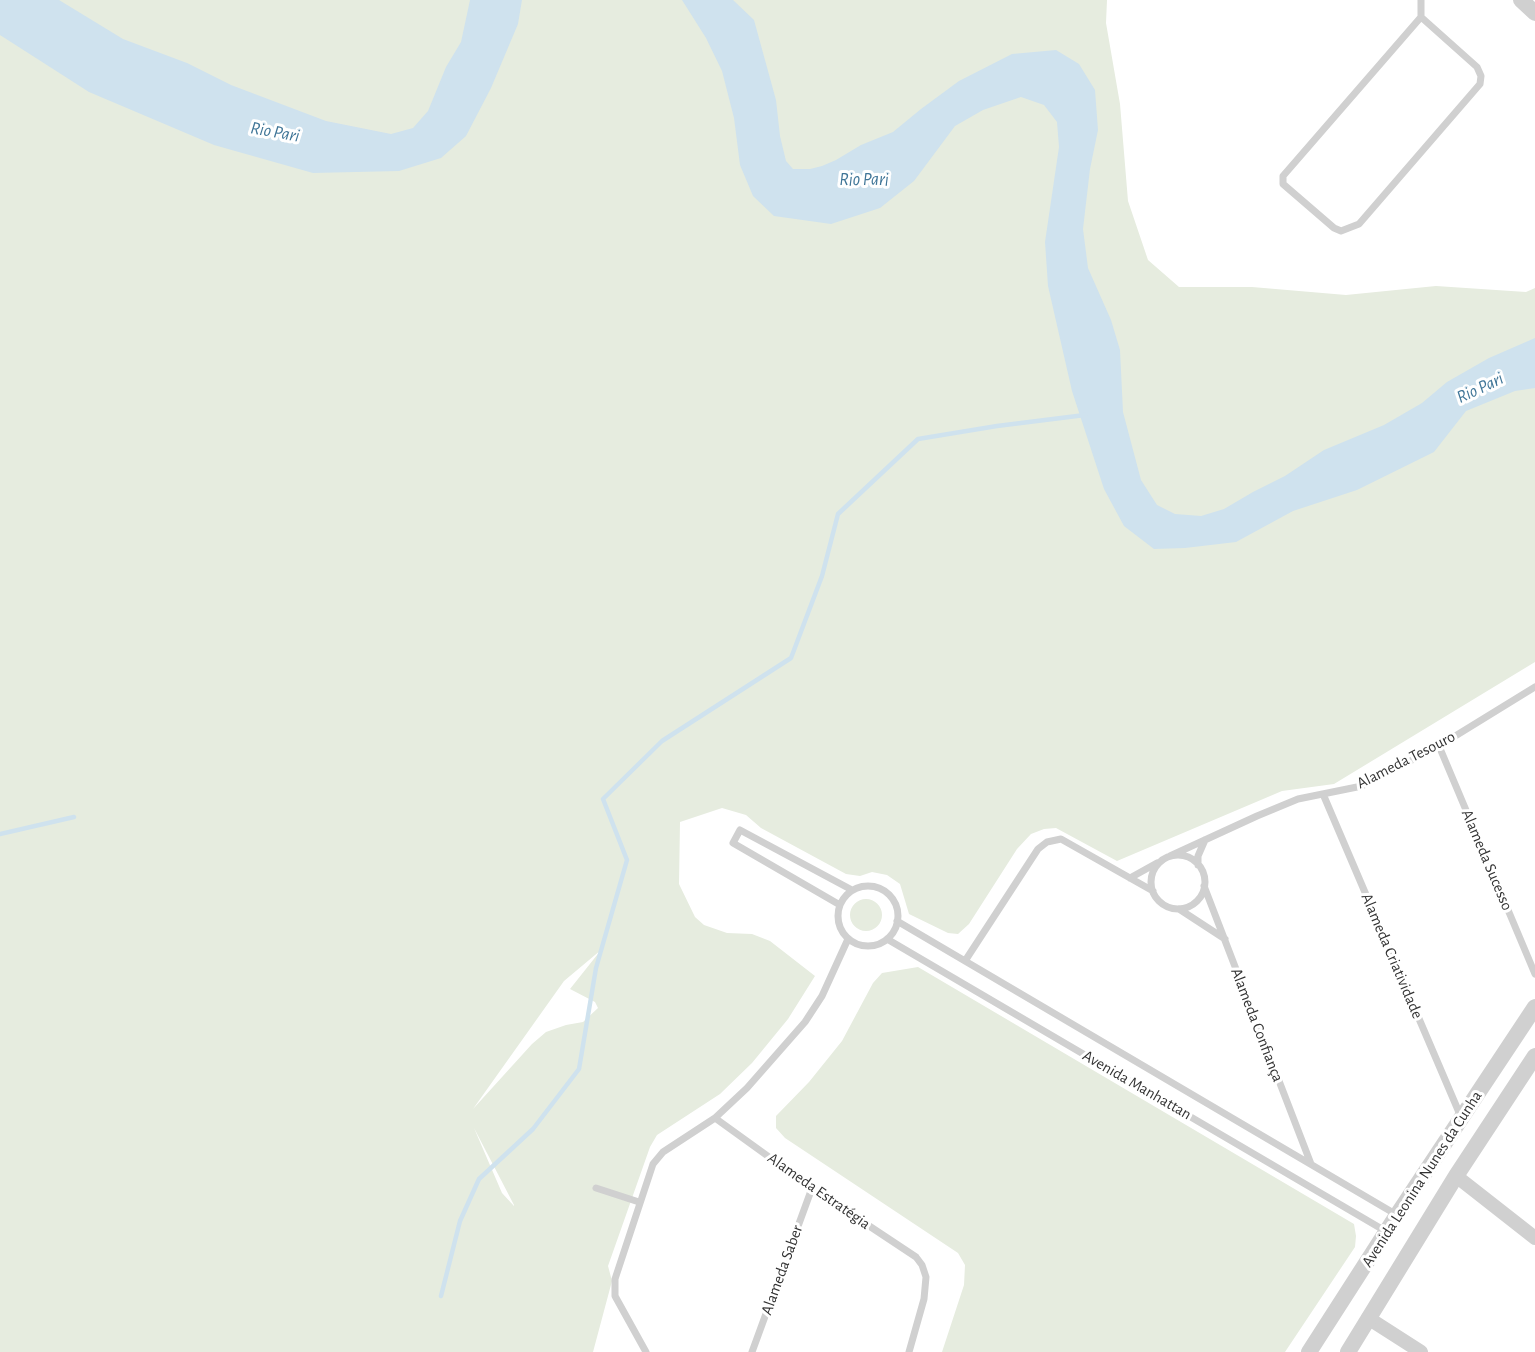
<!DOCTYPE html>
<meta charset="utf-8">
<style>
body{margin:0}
canvas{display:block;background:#fff}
</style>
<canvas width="1535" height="1352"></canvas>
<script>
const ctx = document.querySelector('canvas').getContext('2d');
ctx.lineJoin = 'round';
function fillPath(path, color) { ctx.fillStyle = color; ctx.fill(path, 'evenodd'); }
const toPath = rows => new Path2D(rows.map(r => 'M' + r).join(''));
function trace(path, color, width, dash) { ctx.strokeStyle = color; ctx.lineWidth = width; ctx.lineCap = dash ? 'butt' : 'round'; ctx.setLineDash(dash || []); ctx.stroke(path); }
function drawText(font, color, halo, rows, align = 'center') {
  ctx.font = font + ' "Alegreya Sans",sans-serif'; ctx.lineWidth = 6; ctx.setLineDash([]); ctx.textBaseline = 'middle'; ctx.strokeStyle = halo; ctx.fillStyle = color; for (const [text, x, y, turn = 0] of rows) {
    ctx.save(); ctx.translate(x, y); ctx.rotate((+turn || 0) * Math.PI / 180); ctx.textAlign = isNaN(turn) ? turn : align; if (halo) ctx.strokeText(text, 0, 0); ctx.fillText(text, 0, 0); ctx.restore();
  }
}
const green = toPath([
 [0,0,1107,0,1106,23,1120,104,1128,201,1148,260,1179,287,1252,287,1346,295,1436,286,1526,292,1535,288,1535,662,1334,784,1282,791,1117,861,1056,828,1044,829,1031,834,1017,849,969,924,958,934,948,933,909,914,900,884,887,875,872,872,860,876,846,874,761,828,746,815,722,808,680,822,679,884,695,917,704,925,727,933,752,934,770,941,815,976,788,1019,752,1063,720,1094,657,1135,650,1147,608,1266,612,1281,593,1352,0,1352],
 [601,950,570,989,595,1002,598,1008,583,1022,566,1025,546,1032,532,1044,473,1109,564,981],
 [474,1128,514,1205,514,1206,502,1193],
 '850 915a16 16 0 1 1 32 0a16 16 0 1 1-32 0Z',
 [918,967,1354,1224,1356,1236,1355,1247,1285,1352,942,1352,964,1285,965,1265,958,1253,785,1138,776,1128,776,1116,809,1082,842,1041,873,983,882,973]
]);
const water = toPath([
 [0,0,59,0,123,39,187,63,231,85,326,121,391,134,413,128,428,111,446,67,461,42,470,0,522,0,518,24,491,88,466,136,441,158,399,171,313,173,214,145,89,92,0,35],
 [682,0,733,0,754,20,776,100,780,136,786,161,793,169,810,169,822,166,836,160,861,145,893,132,921,109,959,81,1012,54,1056,50,1079,64,1095,90,1098,130,1090,169,1083,229,1088,268,1111,320,1120,350,1123,412,1141,480,1157,505,1175,514,1201,516,1224,509,1253,492,1285,476,1324,450,1384,425,1422,403,1447,382,1489,358,1535,338,1535,388,1515,391,1466,411,1434,452,1357,490,1293,511,1236,542,1185,548,1154,549,1124,526,1104,489,1072,391,1048,286,1045,242,1059,147,1057,122,1044,105,1021,97,983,110,955,126,914,181,880,208,831,224,774,216,753,196,740,165,734,118,722,71,706,38]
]);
const stream = toPath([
 [0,834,74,817],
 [441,1296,460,1221,479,1179,533,1129,579,1069,596,968,627,860,603,799,662,741,791,658,822,576,838,514,918,439,997,426,1085,415]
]);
const service = toPath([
 [1421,17,1477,67,1481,76,1480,84,1359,224,1341,231,1334,228,1283,184,1283,176,1421,17,1421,0],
 [1439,746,1535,974],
 [1323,794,1461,1117],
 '1151 882a27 27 0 1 1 54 0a27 27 0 1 1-54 0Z',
 [1170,856,1257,816,1298,799,1362,786,1439,746,1535,687],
 [1198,865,1198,856,1205,840],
 [1130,878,1157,863],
 [1204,886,1311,1164],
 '838 916a30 30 0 1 1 60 0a30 30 0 1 1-60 0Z',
 [840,905,733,843,740,830,852,890],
 [1179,909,1225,939],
 [897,921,1397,1215],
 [887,939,1387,1232],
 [965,961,1038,849,1047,842,1061,839,1153,891],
 [715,1118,812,1188,916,1257,922,1265,926,1277,924,1299,909,1352],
 [596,1188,639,1202],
 [646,1352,615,1296,615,1279,653,1164,663,1152,715,1118,747,1088,805,1022,822,996,848,939],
 [752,1352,812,1188]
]);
const minor = toPath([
 [1456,1176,1535,1238],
 [1368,1318,1421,1352]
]);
const tertiary = toPath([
 [1521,0,1535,13],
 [1309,1352,1397,1215,1535,1007],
 [1348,1352,1456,1176,1535,1056]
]);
const streetNames = [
 ["Alameda Tesouro",1406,760,-27],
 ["Alameda Sucesso",1487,860,67],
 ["Alameda Criatividade",1392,956,67],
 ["Alameda Confiança",1257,1025,69],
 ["Avenida Manhattan",1137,1085,30],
 ["Avenida Leonina Nunes da Cunha",1422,1179,-57],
 ["Alameda Estratégia",819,1191,35],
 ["Alameda Saber",782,1270,-70]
];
const waterNames = [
 ["Rio Pari",275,132,10],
 ["Rio Pari",864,180],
 ["Rio Pari",1480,388,-25]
];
fillPath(green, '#e6ecdf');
fillPath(water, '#cfe2ee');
trace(stream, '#cfe2ee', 4.5);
trace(service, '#d0d0d0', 7);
trace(minor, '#d0d0d0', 14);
trace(tertiary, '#d0d0d0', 16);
drawText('16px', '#333', '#fff', streetNames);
drawText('italic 18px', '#3f7597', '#fff', waterNames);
</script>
